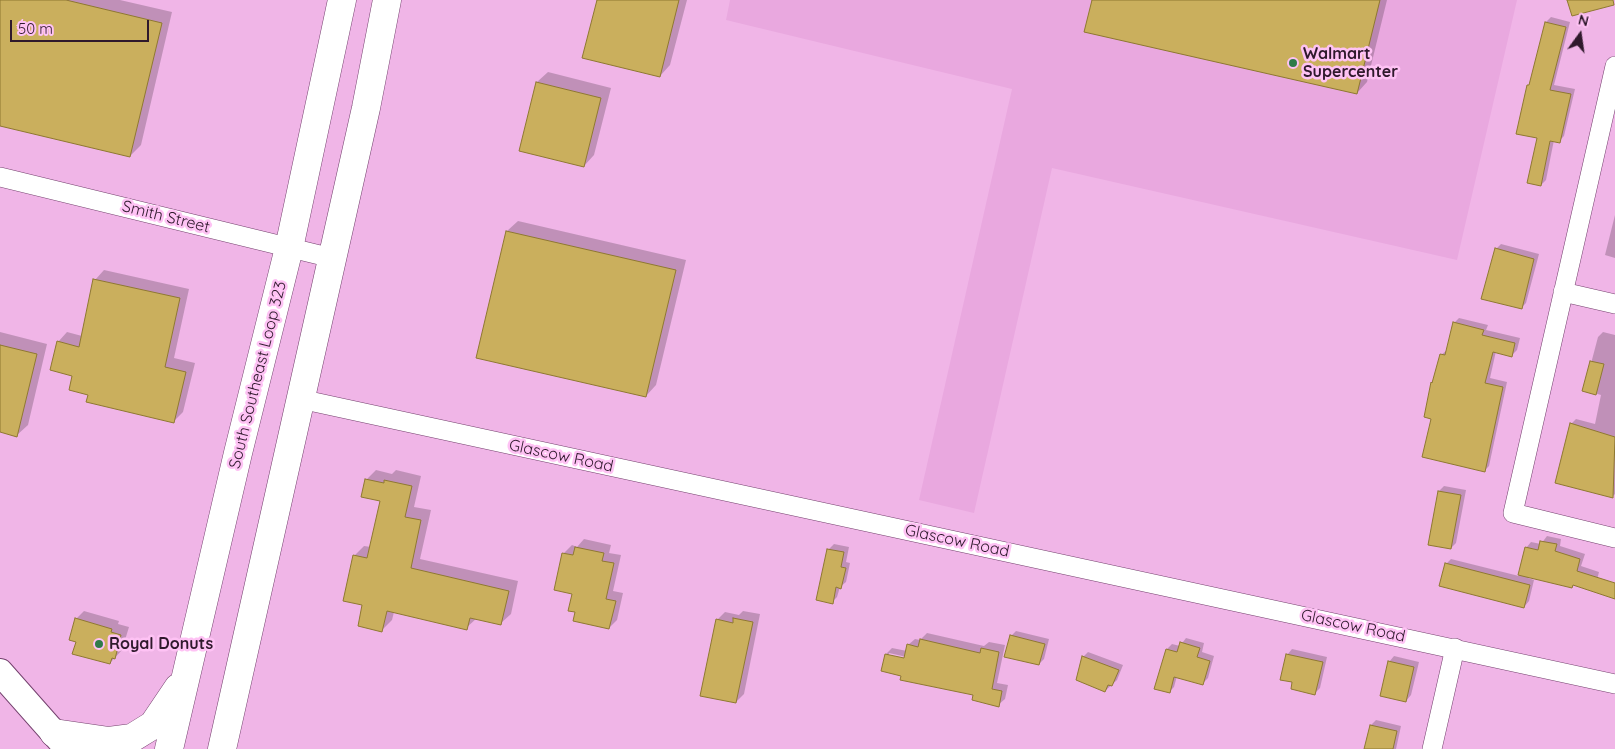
<!DOCTYPE html>
<style>
body{margin:0}
#map{position:relative;width:1615px;height:749px;overflow:hidden;background:#f0b5e7;font-family:Quicksand,sans-serif}
canvas{display:block}
.north{position:absolute;left:1555px;top:10px;width:50px;height:50px;-webkit-text-stroke:4px #fec2f4;paint-order:stroke;rotate:14deg;font-size:14px;font-weight:700;line-height:20px;text-align:center;color:#2f192c}
.north::after{content:'';display:block;margin:auto;width:18px;height:22px;background:#2f192c;clip-path:polygon(50% 0,100% 100%,50% 72%,0 100%)}
.scale{position:absolute;left:10px;top:20px;width:139px;height:22px;box-sizing:border-box;border:2px solid #2f192c;border-top:0;padding-left:6px;font-size:15px;line-height:18px;white-space:nowrap;color:#2f192c;-webkit-text-stroke:4px #fec2f4;paint-order:stroke}
</style>
<div id="map">
<canvas width="1615" height="749"></canvas>
<div class="north">N</div>
<div class="scale">50 m</div>
</div>
<script>
const ctx = document.querySelector('canvas').getContext('2d');
ctx.lineJoin = 'round';
function fillPath(path, color) { ctx.fillStyle = color; ctx.fill(path, 'evenodd'); }
const toPath = rows => new Path2D(rows.map(r => 'M' + r).join(''));
function trace(path, color, width, dash) { ctx.strokeStyle = color; ctx.lineWidth = width; ctx.lineCap = dash ? 'butt' : 'round'; ctx.setLineDash(dash || []); ctx.stroke(path); }
function drawText(font, color, halo, rows, align = 'center') {
  ctx.font = font + ' Quicksand,sans-serif'; ctx.lineWidth = 5; ctx.setLineDash([]); ctx.textBaseline = 'middle'; ctx.strokeStyle = halo; ctx.fillStyle = color; for (const [text, x, y, turn = 0] of rows) {
    ctx.save(); ctx.translate(x, y); ctx.rotate((+turn || 0) * Math.PI / 180); ctx.textAlign = isNaN(turn) ? turn : align; if (halo) ctx.strokeText(text, 0, 0); ctx.fillText(text, 0, 0); ctx.restore();
  }
}
const built = toPath([
 [730,0,1517,0,1457,260,1052,168,974,513,919,500,1012,89,726,20]
]);
const shadow = toPath([
 [0,0,120,0,172,12,141,145,130,156,0,124],
 [598,0,687,0,670,65,660,76],
 [1093,0,1387,0,1367,82,1357,93],
 [1551,17,1570,22,1554,85,1575,89,1564,136,1559,141,1554,140,1546,180,1541,185,1539,137,1528,86,1531,83,1546,22],
 [548,72,611,88,594,155,584,166,537,82],
 [1615,215,1615,258,1605,255],
 [518,221,686,260,656,385,646,396,507,231],
 [1501,244,1539,254,1526,303,1521,308,1496,249],
 [104,270,189,289,174,358,195,363,183,412,173,422,89,394,73,375,58,342,67,332,82,336,95,280],
 [1459,318,1488,325,1486,330,1520,338,1517,350,1512,355,1496,351,1490,378,1507,382,1489,466,1484,471,1432,418,1432,383,1441,355,1447,350,1454,323],
 [0,332,47,344,28,425,17,435,0,431],
 [1603,332,1615,335,1615,494,1613,496,1571,424,1576,419,1595,424,1601,395,1584,390,1598,337],
 [376,470,392,474,396,470,421,476,414,507,431,510,420,559,518,581,511,614,501,623,477,618,466,628,394,612,392,620,382,630,364,604,354,556,364,546,371,547,381,500,366,480],
 [1444,486,1466,490,1456,543,1451,548,1439,491],
 [1547,536,1561,539,1560,546,1585,554,1581,566,1599,572,1596,584,1574,584,1572,587,1528,576,1528,578,1534,580,1529,601,1524,607,1446,564,1451,559,1519,576,1526,548,1531,542,1541,544],
 [584,539,611,545,609,553,621,555,613,591,623,593,617,620,609,628,577,611,564,553,572,545,577,547],
 [834,544,849,547,846,562,850,563,846,582,840,587,837,597,832,602,817,599,829,549],
 [84,611,119,621,118,624,129,627,122,650,110,663,77,641,76,619],
 [743,611,760,614,744,694,736,702,717,620,725,612,739,615],
 [1016,631,1049,639,1044,659,1039,664,1011,636],
 [927,633,984,646,989,642,1005,645,997,683,1008,685,1005,699,998,705,975,694,902,675,886,654,892,648,907,651,908,645,915,639,920,640],
 [889,653,911,658,910,661,889,656],
 [1186,638,1204,643,1202,652,1214,656,1208,678,1202,684,1177,676,1174,687,1169,692,1156,688,1167,649,1172,644,1180,646],
 [1292,649,1327,657,1320,688,1315,693,1294,681,1287,655],
 [1088,652,1123,665,1117,680,1105,691,1083,657],
 [1394,656,1419,662,1411,695,1406,701,1389,662],
 [1376,720,1401,726,1396,749,1365,749,1371,725]
]);
const building = toPath([
 [0,0,66,0,162,23,130,157,0,126,0,0],
 [597,0,679,0,660,77,582,58,597,0],
 [1092,0,1380,0,1357,94,1084,32,1092,0],
 [1567,0,1613,0,1614,5,1572,16,1567,0],
 [1545,22,1566,27,1550,90,1571,94,1560,143,1550,141,1541,186,1527,183,1537,138,1516,134,1527,85,1529,85,1545,22],
 [536,82,601,98,584,167,519,151,536,82],
 [506,231,676,270,646,397,476,358,506,231],
 [1495,248,1534,259,1522,309,1481,299,1495,248],
 [93,279,180,298,165,367,186,372,174,423,86,402,88,395,69,390,72,376,50,370,57,341,79,347,93,279],
 [1453,322,1484,330,1482,335,1515,343,1512,357,1493,352,1485,383,1503,387,1485,472,1422,457,1431,419,1424,417,1431,382,1432,383,1440,354,1445,355,1453,322],
 [0,345,37,354,17,437,0,432,0,345],
 [1590,361,1604,364,1596,395,1582,391,1590,361],
 [1570,423,1615,437,1613,498,1555,483,1570,423],
 [365,479,384,483,384,480,412,486,405,517,421,520,411,568,509,591,501,625,470,618,467,630,387,611,382,632,358,626,362,605,343,601,353,555,367,558,380,501,361,497,365,479],
 [1438,491,1461,495,1451,549,1428,545,1438,491],
 [1540,541,1557,544,1555,551,1580,559,1577,571,1615,583,1615,599,1573,585,1572,588,1518,575,1525,547,1538,550,1540,541],
 [575,547,604,553,602,561,614,563,606,599,616,601,609,629,573,621,575,612,568,611,572,594,554,590,562,553,573,555,575,547],
 [827,549,844,552,841,567,846,568,841,589,836,587,833,604,816,600,827,549],
 [1445,563,1530,585,1524,608,1439,586,1445,563],
 [75,618,112,629,111,632,121,635,115,659,112,658,110,664,72,654,76,642,69,640,75,618],
 [733,618,753,622,736,703,700,696,716,619,733,623,733,618],
 [1010,635,1045,644,1039,665,1004,657,1010,635],
 [920,639,980,653,981,648,999,652,992,689,1002,691,999,707,972,700,973,695,900,680,901,676,881,671,885,654,904,658,907,644,918,647,920,639],
 [1180,642,1200,648,1197,657,1210,661,1203,685,1174,677,1170,693,1154,689,1166,649,1177,652,1180,642],
 [1286,654,1323,662,1315,695,1291,689,1292,682,1280,680,1286,654],
 [1082,656,1119,670,1112,686,1108,685,1105,692,1076,680,1082,656],
 [1388,661,1414,667,1406,702,1380,696,1388,661],
 [1370,725,1397,731,1393,749,1364,749,1370,725]
]);
const street = toPath([
 [1615,66,1513,513,1615,538],
 [0,177,332,258],
 [1563,292,1615,304],
 [300,399,1615,684],
 [1432,749,1455,648]
]);
const secondary = toPath([
 [0,672,68,749]
]);
const highway = toPath([
 [54,733,109,741,132,738,153,725,178,688],
 [169,749,238,453,289,248,342,0],
 [222,749,366,108,387,0]
]);
const markers = [
 [1293,63,5,"#307b49"],
 [99,644,5,"#307b49"]
];
const poiNames = [
 ["Walmart",1303,54],
 ["Supercenter",1303,72],
 ["Royal Donuts",109,644]
];
const streetNames = [
 ["Smith Street",166,217,14],
 ["South Southeast Loop 323",258,375,-76],
 ["Glascow Road",561,456,12],
 ["Glascow Road",957,541,12],
 ["Glascow Road",1353,626,12]
];
fillPath(built, '#e9a8df');
fillPath(shadow, '#0003');
fillPath(building, '#caaf5d');
trace(building, '#8e7831', 1);
trace(street, '#74426e', 20);
trace(secondary, '#74426e', 28);
trace(highway, '#74426e', 29);
trace(street, '#fff', 19);
trace(secondary, '#fff', 26);
trace(highway, '#fff', 28);
for (const [x, y, r, color] of markers) { const dot = new Path2D(); dot.arc(x, y, r, 0, 2 * Math.PI); ctx.fillStyle = color; ctx.fill(dot); trace(dot, '#fec2f4', 2); }
drawText('bold 16px', '#2f192c', '#fec2f4', poiNames, 'left');
drawText('16px', '#2f192c', '#fec2f4', streetNames);
</script>
